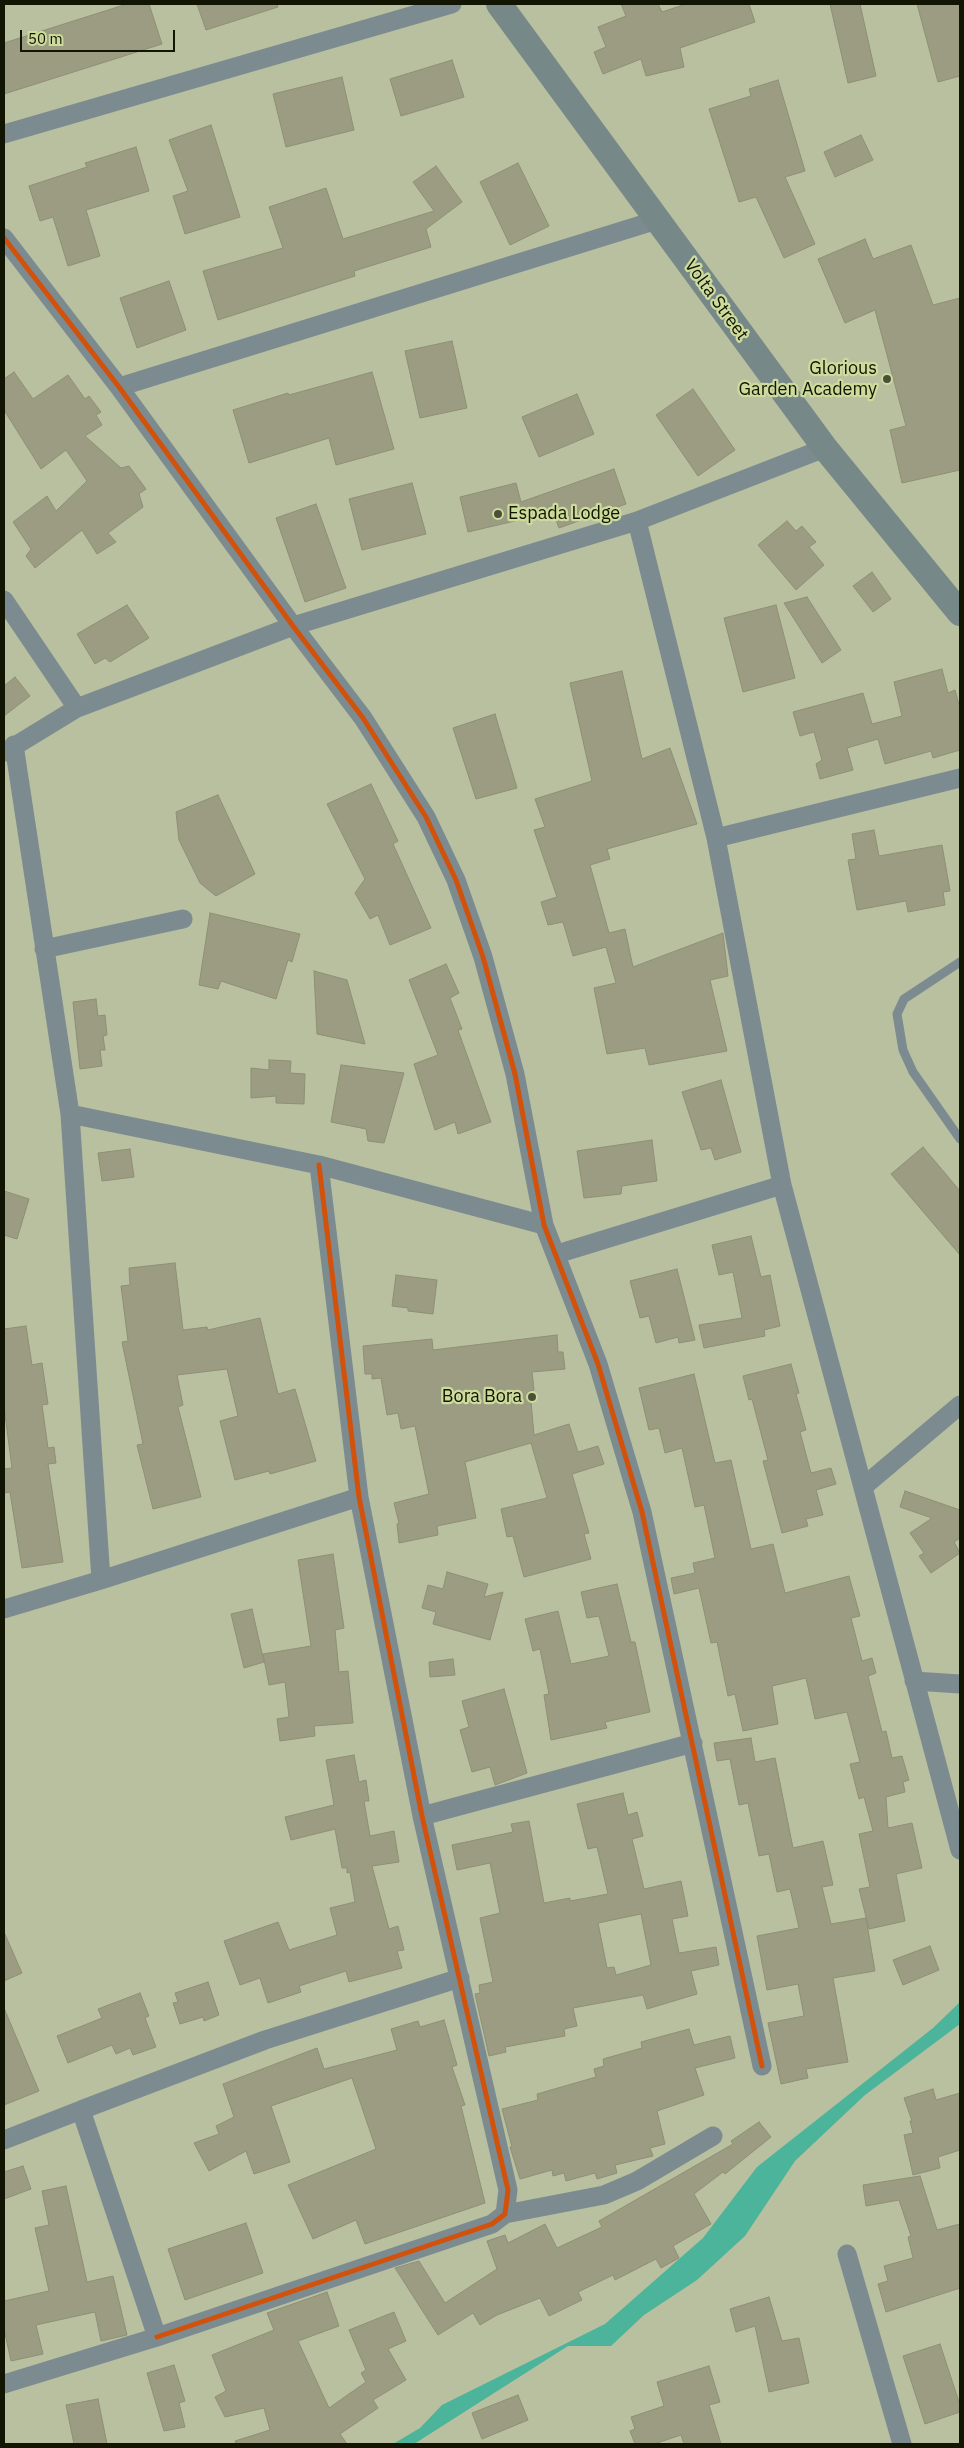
<!DOCTYPE html>
<style>
body{margin:0}
#map{position:relative;width:964px;height:2448px;overflow:hidden;background:#b8c09f;font-family:"IBM Plex Sans",sans-serif}
canvas{display:block}
.frame{position:absolute;inset:0;border:5px solid #111501;pointer-events:none}
.scale{position:absolute;left:20px;top:30px;width:155px;height:22px;box-sizing:border-box;border:2px solid #111501;border-top:0;padding-left:6px;font-size:15px;line-height:18px;white-space:nowrap;color:#111501;-webkit-text-stroke:4px #cddb9d;paint-order:stroke}
</style>
<div id="map">
<canvas width="964" height="2448"></canvas>
<div class="frame"></div>
<div class="scale">50 m</div>
</div>
<script>
const ctx = document.querySelector('canvas').getContext('2d');
ctx.lineJoin = 'round';
function fillPath(path, color) { ctx.fillStyle = color; ctx.fill(path, 'evenodd'); }
const toPath = rows => new Path2D(rows.map(r => 'M' + r).join(''));
function trace(path, color, width, dash) { ctx.strokeStyle = color; ctx.lineWidth = width; ctx.lineCap = dash ? 'butt' : 'round'; ctx.setLineDash(dash || []); ctx.stroke(path); }
function drawText(font, color, halo, rows, align = 'center') {
  ctx.font = font + ' "IBM Plex Sans",sans-serif'; ctx.lineWidth = 4.5; ctx.setLineDash([]); ctx.textBaseline = 'middle'; ctx.strokeStyle = halo; ctx.fillStyle = color; for (const [text, x, y, turn = 0] of rows) {
    ctx.save(); ctx.translate(x, y); ctx.rotate((+turn || 0) * Math.PI / 180); ctx.textAlign = isNaN(turn) ? turn : align; if (halo) ctx.strokeText(text, 0, 0); ctx.fillText(text, 0, 0); ctx.restore();
  }
}
const water = toPath([
 [960,2002,960,2024,865,2095,795,2161,745,2236,697,2280,644,2315,611,2346,568,2346,414,2444,393,2444,420,2428,442,2405,605,2324,703,2238,757,2167,933,2028]
]);
const building = toPath([
 [127,4,149,4,162,44,4,94,4,43,127,4],
 [197,4,277,4,278,7,206,30,197,4],
 [621,4,658,4,662,12,686,4,749,4,755,22,680,48,684,67,646,76,641,59,603,74,594,52,606,47,598,27,626,16,621,4],
 [830,4,860,4,876,76,848,83,830,4],
 [917,4,960,4,960,76,938,82,917,4],
 [452,60,464,97,401,116,390,79,452,60],
 [342,77,354,130,286,147,273,94,342,77],
 [778,80,805,171,785,177,815,244,784,258,756,197,739,202,709,109,751,96,749,89,778,80],
 [211,125,240,217,185,234,173,196,188,191,169,140,211,125],
 [861,135,873,160,835,177,824,152,861,135],
 [136,147,149,191,86,210,100,256,68,266,53,217,40,221,29,186,87,167,85,163,136,147],
 [518,163,549,226,510,245,480,182,518,163],
 [436,166,462,202,426,229,431,247,354,271,355,276,218,320,203,271,283,248,269,207,326,188,343,239,434,211,413,182,436,166],
 [865,239,873,259,911,245,933,305,960,298,960,470,902,483,890,430,906,426,875,310,845,323,818,259,865,239],
 [169,281,186,330,137,348,120,298,169,281],
 [452,341,467,408,420,418,405,351,452,341],
 [14,372,33,399,68,375,85,399,89,396,101,412,96,415,102,425,85,436,121,468,129,466,146,489,139,494,143,507,108,533,116,542,97,554,82,530,35,568,26,556,31,549,13,522,47,496,56,511,87,481,66,450,41,469,4,410,4,379,14,372],
 [372,372,394,449,336,465,329,438,249,463,233,410,288,393,289,395,372,372],
 [693,389,735,450,698,476,656,415,693,389],
 [577,394,594,434,539,457,522,417,577,394],
 [614,469,626,504,559,528,553,512,468,532,460,497,516,483,521,502,614,469],
 [412,483,426,534,362,550,349,499,412,483],
 [316,504,346,588,305,602,276,518,316,504],
 [787,521,796,531,802,526,816,542,809,547,824,565,796,590,758,545,787,521],
 [872,572,891,599,873,612,853,586,872,572],
 [807,597,841,650,822,663,784,603,807,597],
 [127,605,149,638,110,662,105,658,95,664,77,634,127,605],
 [776,605,795,678,743,692,724,618,776,605],
 [942,669,948,693,955,690,960,708,960,750,933,758,931,751,885,764,878,739,847,748,853,770,820,779,816,764,822,760,814,732,800,736,793,712,863,693,872,724,902,716,894,682,942,669],
 [622,671,642,759,670,748,697,824,607,849,610,859,590,865,609,933,625,929,633,967,723,933,728,976,710,980,727,1051,649,1065,645,1048,607,1054,594,988,616,983,606,947,573,956,563,922,548,925,541,902,557,897,534,830,545,827,535,799,592,781,570,683,622,671],
 [15,677,30,696,4,716,4,686,15,677],
 [495,714,517,788,476,799,453,728,495,714],
 [371,784,398,841,393,844,431,928,390,945,378,915,370,919,355,893,365,879,327,804,371,784],
 [218,795,255,874,216,896,200,883,179,840,176,812,218,795],
 [874,830,879,856,942,845,950,891,943,892,945,905,908,912,906,901,857,910,848,860,856,859,852,834,874,830],
 [210,913,300,934,292,962,288,960,276,999,221,981,218,989,199,985,210,913],
 [446,964,459,993,450,998,462,1029,458,1030,491,1122,458,1134,455,1122,435,1130,414,1064,438,1055,409,980,446,964],
 [314,971,347,980,365,1044,317,1034,314,971],
 [96,999,98,1016,105,1015,107,1035,103,1036,105,1050,100,1050,102,1066,80,1069,73,1002,96,999],
 [269,1060,291,1061,290,1073,305,1074,304,1104,276,1103,276,1096,251,1098,251,1068,269,1070,269,1060],
 [341,1065,404,1073,384,1143,368,1141,366,1129,331,1122,341,1065],
 [721,1080,741,1152,715,1160,711,1148,701,1150,682,1092,721,1080],
 [652,1140,657,1181,622,1186,621,1194,584,1198,577,1151,652,1140],
 [923,1147,960,1191,960,1255,891,1174,923,1147],
 [130,1149,134,1177,102,1181,98,1153,130,1149],
 [4,1191,29,1199,17,1239,4,1235,4,1191],
 [751,1236,761,1277,770,1275,780,1326,764,1330,765,1336,704,1348,699,1325,742,1318,733,1272,719,1275,712,1245,751,1236],
 [175,1263,183,1330,207,1327,208,1330,260,1318,278,1394,295,1389,316,1461,270,1474,269,1471,235,1480,220,1421,238,1416,227,1369,177,1375,183,1405,178,1407,201,1497,153,1509,137,1445,143,1444,122,1342,128,1341,121,1286,130,1285,129,1268,175,1263],
 [677,1269,695,1340,679,1343,678,1337,656,1343,649,1316,640,1318,630,1281,677,1269],
 [396,1275,437,1280,433,1314,408,1311,408,1308,392,1306,396,1275],
 [26,1326,32,1365,42,1363,48,1404,42,1405,48,1448,54,1447,56,1463,48,1464,63,1562,22,1568,10,1492,4,1493,4,1469,12,1468,4,1407,4,1329,26,1326],
 [557,1335,558,1352,563,1352,565,1369,532,1372,534,1390,530,1391,534,1435,569,1424,578,1452,598,1446,604,1464,572,1474,589,1533,584,1534,591,1559,524,1577,513,1536,507,1537,501,1509,547,1498,531,1443,465,1462,476,1518,437,1526,438,1535,399,1543,397,1524,399,1523,394,1503,429,1494,415,1426,401,1429,398,1413,387,1415,381,1378,372,1379,372,1374,365,1374,363,1346,432,1339,433,1350,557,1335],
 [791,1364,799,1393,796,1394,806,1430,800,1432,811,1473,831,1468,836,1484,816,1490,823,1515,806,1519,808,1526,782,1533,763,1461,768,1460,752,1399,749,1400,743,1376,791,1364],
 [694,1374,715,1463,731,1460,751,1549,773,1544,785,1593,849,1576,860,1616,851,1618,862,1661,872,1658,876,1673,868,1676,882,1732,886,1731,892,1758,902,1756,909,1780,903,1782,905,1792,886,1797,888,1828,912,1823,922,1868,896,1874,905,1921,869,1929,859,1889,870,1887,859,1834,873,1831,864,1797,859,1799,850,1764,860,1762,847,1712,815,1719,806,1678,772,1686,778,1724,743,1731,735,1694,728,1696,717,1642,711,1643,699,1588,674,1594,671,1578,695,1573,693,1563,715,1558,704,1505,695,1507,682,1448,665,1453,659,1428,649,1430,639,1388,694,1374],
 [905,1491,960,1510,960,1538,954,1542,960,1553,931,1573,919,1556,924,1553,910,1533,932,1518,900,1507,905,1491],
 [333,1554,344,1628,335,1630,339,1672,348,1671,353,1723,314,1726,315,1736,280,1741,277,1719,289,1717,285,1682,269,1685,263,1654,311,1646,298,1560,333,1554],
 [447,1572,488,1584,484,1597,503,1592,490,1640,433,1624,436,1612,422,1608,428,1585,443,1589,447,1572],
 [617,1584,631,1642,635,1642,650,1712,605,1722,607,1728,551,1740,544,1695,549,1694,540,1649,533,1651,525,1619,558,1611,571,1664,609,1656,599,1616,587,1618,581,1592,617,1584],
 [252,1609,264,1662,244,1668,231,1614,252,1609],
 [453,1659,455,1675,430,1677,429,1662,453,1659],
 [504,1689,527,1773,495,1785,490,1767,472,1772,460,1730,469,1727,462,1701,504,1689],
 [751,1738,755,1762,775,1758,793,1848,823,1841,833,1885,822,1887,831,1924,866,1918,875,1971,833,1978,848,2062,806,2069,808,2078,781,2084,768,2023,804,2016,798,1984,767,1990,757,1936,799,1928,790,1889,777,1892,769,1854,759,1856,748,1803,739,1805,730,1759,717,1761,714,1743,751,1738],
 [354,1755,359,1782,366,1780,369,1801,364,1801,370,1836,394,1831,399,1862,372,1866,389,1929,398,1926,404,1950,397,1951,402,1968,349,1982,346,1971,299,1986,301,1992,268,2003,260,1978,240,1985,224,1941,278,1922,289,1950,337,1935,330,1908,355,1902,350,1872,347,1873,347,1868,342,1868,335,1829,291,1840,285,1817,334,1805,326,1760,354,1755],
 [623,1793,628,1815,637,1812,643,1836,632,1839,644,1889,681,1881,688,1916,672,1919,679,1953,716,1947,719,1965,691,1971,697,1994,647,2009,643,1995,573,2008,577,2026,564,2029,565,2036,505,2047,506,2052,489,2056,475,1994,480,1993,479,1985,493,1982,480,1918,500,1913,490,1863,457,1870,452,1845,513,1832,511,1824,529,1821,544,1903,570,1898,570,1901,608,1894,597,1847,588,1849,577,1804,623,1793],
 [641,1914,651,1965,616,1975,614,1967,607,1968,598,1923,641,1914],
 [4,1932,22,1973,4,1981,4,1932],
 [930,1946,939,1970,903,1985,893,1960,930,1946],
 [208,1982,219,2015,204,2021,203,2017,180,2024,173,2003,178,2002,175,1993,208,1982],
 [140,1993,149,2016,145,2018,156,2047,133,2055,130,2048,116,2054,112,2045,68,2063,57,2036,102,2018,98,2009,140,1993],
 [4,2008,39,2091,4,2105,4,2008],
 [444,2020,457,2065,452,2067,465,2105,461,2106,485,2203,365,2244,356,2220,313,2239,288,2185,376,2149,352,2078,271,2106,290,2162,254,2174,246,2151,209,2171,194,2143,219,2134,216,2126,234,2117,223,2084,317,2048,324,2069,397,2050,391,2029,418,2021,420,2027,444,2020],
 [689,2029,694,2045,730,2036,735,2058,695,2068,704,2095,657,2111,665,2144,650,2148,653,2156,615,2165,617,2173,597,2179,595,2173,566,2181,564,2173,553,2176,552,2170,520,2179,510,2147,512,2147,502,2109,538,2100,537,2094,596,2077,594,2069,604,2066,603,2059,642,2048,641,2042,689,2029],
 [933,2089,936,2100,960,2093,960,2150,938,2157,940,2168,913,2175,904,2135,913,2133,910,2121,912,2121,904,2098,933,2089],
 [759,2122,771,2137,725,2174,723,2172,694,2194,711,2224,673,2246,679,2258,661,2268,656,2259,615,2280,613,2275,578,2292,582,2300,549,2316,540,2298,497,2315,480,2325,473,2313,438,2335,395,2268,419,2261,445,2303,497,2269,487,2241,505,2235,508,2243,545,2224,557,2248,602,2227,599,2221,733,2144,731,2141,759,2122],
 [23,2166,31,2189,4,2199,4,2172,23,2166],
 [920,2176,937,2230,960,2224,960,2288,886,2312,878,2284,888,2281,884,2266,913,2258,908,2237,911,2236,899,2200,866,2206,863,2185,920,2176],
 [66,2186,87,2282,113,2276,127,2335,101,2341,95,2312,36,2325,43,2354,11,2361,4,2329,4,2301,49,2291,35,2228,49,2225,42,2191,66,2186],
 [246,2223,263,2273,185,2300,168,2249,246,2223],
 [327,2292,339,2326,298,2341,329,2408,366,2382,361,2373,366,2370,349,2330,394,2312,406,2341,388,2349,406,2380,373,2400,378,2408,340,2434,347,2444,236,2444,235,2441,270,2430,264,2408,225,2417,215,2397,226,2391,212,2355,274,2330,267,2313,327,2292],
 [769,2297,782,2341,799,2338,809,2383,769,2392,755,2326,736,2332,730,2309,769,2297],
 [940,2344,960,2405,960,2412,925,2424,903,2356,940,2344],
 [174,2365,185,2401,179,2403,185,2427,164,2431,147,2373,174,2365],
 [709,2366,720,2402,709,2405,721,2444,684,2444,681,2435,654,2444,635,2444,630,2431,635,2429,631,2417,664,2406,657,2382,709,2366],
 [518,2395,528,2420,482,2439,472,2413,518,2395],
 [98,2399,107,2444,74,2444,66,2405,98,2399]
]);
const lane = toPath([
 [960,962,904,999,897,1014,903,1050,913,1072,960,1139]
]);
const street = toPath([
 [4,134,452,4],
 [4,238,119,387,293,626,363,718,426,817,456,880,483,957,515,1074,544,1225,598,1364,642,1512,762,2066],
 [119,387,657,220],
 [637,521,716,838,782,1185,960,1850],
 [4,600,77,708],
 [5,752,77,708,293,626,637,521,825,448],
 [716,838,960,778],
 [44,949,183,919],
 [70,1114,319,1165,544,1225],
 [557,1254,782,1185],
 [863,1487,960,1405],
 [101,1580,359,1497],
 [4,1609,101,1580,70,1114,14,745],
 [914,1681,960,1684],
 [422,1816,693,1743],
 [81,2110,265,2040,460,1978],
 [4,2140,81,2110,157,2337,4,2384],
 [505,2214,604,2195,637,2181,713,2136],
 [847,2254,902,2444],
 [157,2337,492,2224,505,2214,508,2190,422,1816,359,1497,319,1165]
]);
const secondary = toPath([
 [499,4,825,448,960,613]
]);
const cycleway = toPath([
 [4,238,119,387,293,626,363,718,426,817,456,880,483,957,515,1074,544,1225,598,1364,642,1512,762,2066],
 [157,2337,492,2224,505,2214,508,2190,422,1816,359,1497,319,1165]
]);
const markers = [
 [887,379,5,"#4b5138"],
 [498,514,5,"#4b5138"],
 [532,1397,5,"#4b5138"]
];
const streetNames = [
 ["Volta Street",716,300,54]
];
const poiNames = [
 ["Glorious",877,369],
 ["Garden Academy",877,390],
 ["Espada Lodge",508,514,"left"],
 ["Bora Bora",522,1397]
];
fillPath(water, '#4bb49a');
fillPath(building, '#9b9c82');
trace(building, '#8e8f75', 1);
trace(lane, '#7c8b90', 9);
trace(street, '#7c8b90', 19);
trace(secondary, '#788', 26);
trace(cycleway, '#d2520b', 5);
for (const [x, y, r, color] of markers) { const dot = new Path2D(); dot.arc(x, y, r, 0, 2 * Math.PI); ctx.fillStyle = color; ctx.fill(dot); trace(dot, '#cddb9d', 2); }
drawText('18px', '#111501', '#cddb9d', streetNames);
drawText('18px', '#111501', '#cddb9d', poiNames, 'right');
</script>
